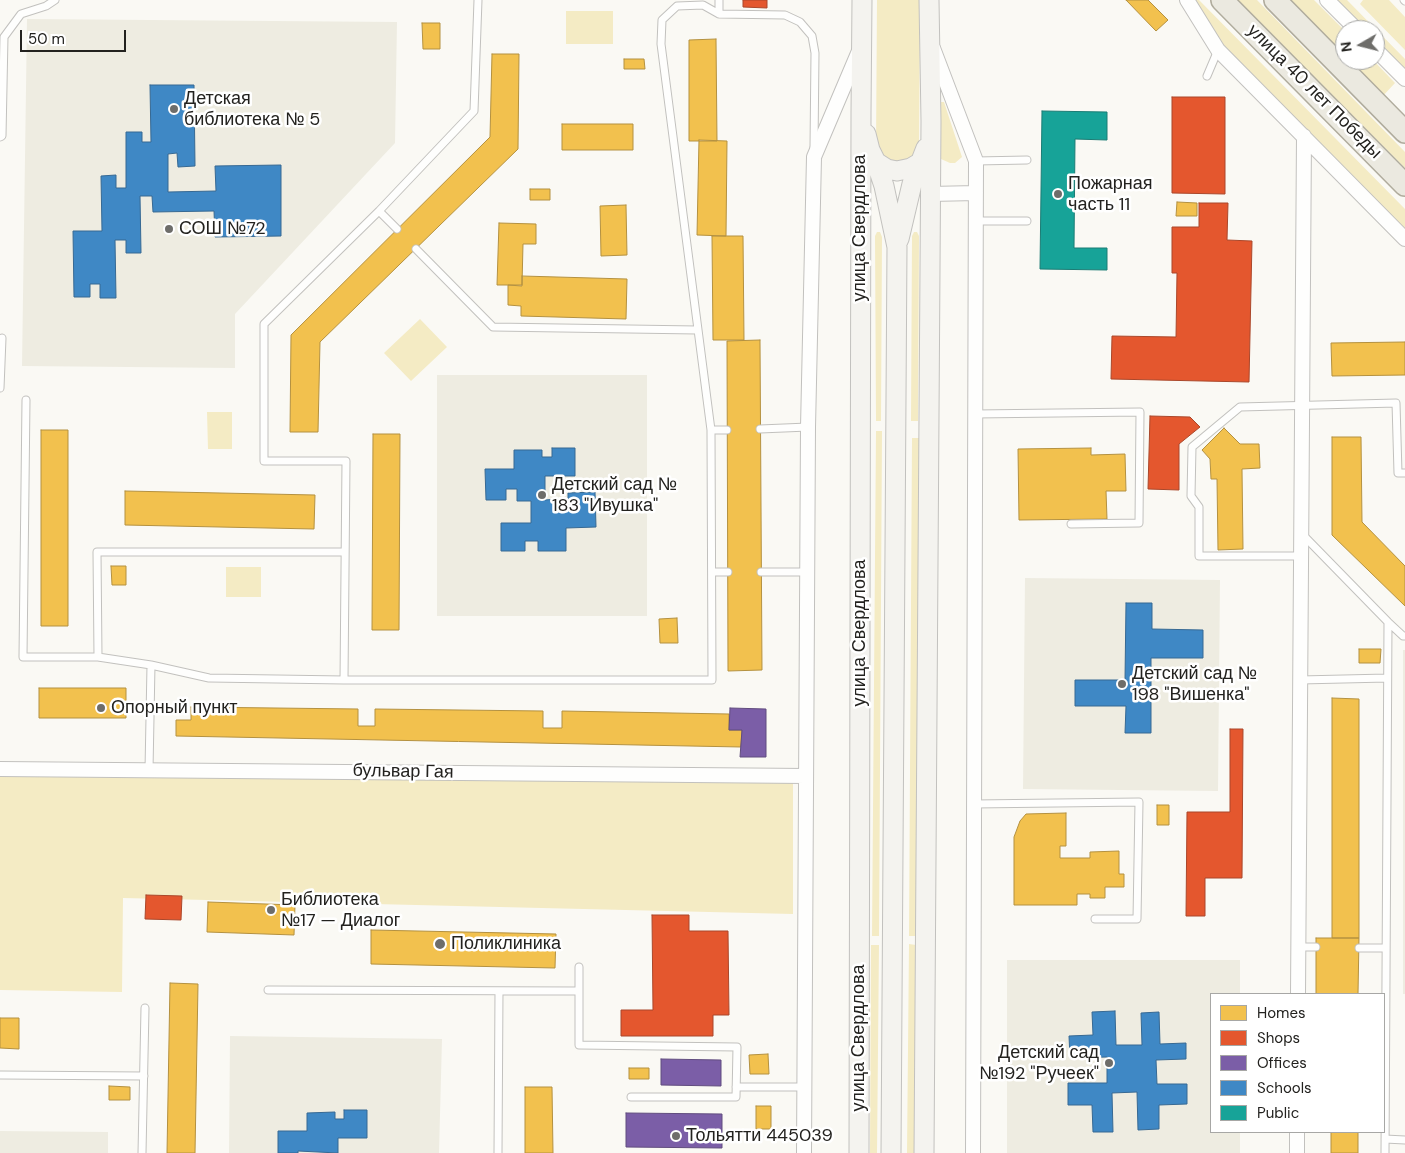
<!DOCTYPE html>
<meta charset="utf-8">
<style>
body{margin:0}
#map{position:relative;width:1405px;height:1153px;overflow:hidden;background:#faf9f4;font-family:"DM Sans",sans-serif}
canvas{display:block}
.legend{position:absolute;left:1210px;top:993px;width:175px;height:140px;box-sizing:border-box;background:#fff;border:1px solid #a7a7a5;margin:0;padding:6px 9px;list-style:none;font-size:15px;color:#23221f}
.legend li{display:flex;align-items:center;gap:10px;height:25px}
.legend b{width:25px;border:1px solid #a7a7a5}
.north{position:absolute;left:1335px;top:20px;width:50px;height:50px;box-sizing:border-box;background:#fff;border:1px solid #a7a7a5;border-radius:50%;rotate:262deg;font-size:14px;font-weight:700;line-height:20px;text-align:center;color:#23221f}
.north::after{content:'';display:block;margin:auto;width:18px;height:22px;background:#6e6d6a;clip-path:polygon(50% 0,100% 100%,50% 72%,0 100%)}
.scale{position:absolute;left:20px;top:30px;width:106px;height:22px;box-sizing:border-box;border:2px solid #23221f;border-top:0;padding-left:6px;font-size:15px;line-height:18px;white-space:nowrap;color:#23221f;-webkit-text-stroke:4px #fff;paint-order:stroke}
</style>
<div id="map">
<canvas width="1405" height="1153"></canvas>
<ul class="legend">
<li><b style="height:14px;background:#f2c14e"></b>Homes</li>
<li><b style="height:14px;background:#e4572e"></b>Shops</li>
<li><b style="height:14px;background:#7b5ea7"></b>Offices</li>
<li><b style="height:14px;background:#3f88c5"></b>Schools</li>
<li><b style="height:14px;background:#17a398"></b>Public</li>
</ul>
<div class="north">N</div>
<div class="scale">50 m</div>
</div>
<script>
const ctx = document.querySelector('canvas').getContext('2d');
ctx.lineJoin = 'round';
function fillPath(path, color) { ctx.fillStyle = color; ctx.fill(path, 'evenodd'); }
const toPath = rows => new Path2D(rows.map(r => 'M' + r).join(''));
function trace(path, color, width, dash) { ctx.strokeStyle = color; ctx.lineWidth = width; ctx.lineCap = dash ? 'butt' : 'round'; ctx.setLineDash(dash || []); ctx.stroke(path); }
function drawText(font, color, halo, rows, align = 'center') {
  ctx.font = font + ' "DM Sans",sans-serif'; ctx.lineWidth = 5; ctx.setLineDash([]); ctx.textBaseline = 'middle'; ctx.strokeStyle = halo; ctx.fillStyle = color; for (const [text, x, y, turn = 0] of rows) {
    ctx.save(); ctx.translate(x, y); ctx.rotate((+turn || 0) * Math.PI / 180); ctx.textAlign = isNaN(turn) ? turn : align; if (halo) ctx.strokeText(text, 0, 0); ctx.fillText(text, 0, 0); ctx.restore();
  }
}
const built = toPath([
 [27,19,397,22,395,143,235,314,235,368,22,366],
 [437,375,647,375,647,616,437,616],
 [1025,578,1220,580,1218,791,1023,789],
 [1403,650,1405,650,1405,994,1403,994],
 [1007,960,1240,960,1240,994,1211,994,1211,1132,1240,1132,1240,1153,1007,1153],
 [230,1036,442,1039,439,1153,229,1153],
 [0,1131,108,1132,108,1153,0,1153]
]);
const green = toPath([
 [877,0,920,0,919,152,914,159,890,165,876,147],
 [1191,0,1199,0,1405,209,1405,234,1227,55],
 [1238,0,1257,0,1405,152,1405,168],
 [1285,0,1314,0,1345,31,1345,60,1373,60,1395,83,1381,98],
 [1335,0,1347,0,1405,59,1405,71,1375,40,1375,30,1365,30],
 [1363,0,1389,0,1405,17,1405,50,1360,4],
 [566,11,613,11,613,44,566,44],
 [941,102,944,102,962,157,955,163,950,163,941,159],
 [877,232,880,232,882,237,881,421,876,421,875,236],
 [914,232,917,232,919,236,918,421,911,421,912,236],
 [420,319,447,347,411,381,384,353],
 [207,412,232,412,232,449,208,449],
 [876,431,882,431,879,936,872,936],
 [912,438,919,438,916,936,909,936],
 [226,567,261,567,261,597,226,597],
 [0,776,793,780,793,914,123,898,122,992,0,990],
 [909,944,916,945,914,1153,907,1153],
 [871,945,879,945,877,1153,870,1153]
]);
const homes = toPath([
 [1126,0,1148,0,1168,20,1156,31,1126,0],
 [422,23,440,23,440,49,423,49,422,23],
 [716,39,717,141,689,141,689,40,716,39],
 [492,54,519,54,518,149,320,342,318,432,290,432,291,335,490,137,492,54],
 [624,59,644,59,645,69,624,69,624,59],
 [562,124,633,124,633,150,562,150,562,124],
 [699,140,727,141,726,236,697,235,699,140],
 [530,189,550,189,550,200,530,200,530,189],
 [1177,202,1197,203,1197,216,1176,216,1177,202],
 [626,205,627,255,601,256,600,206,626,205],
 [499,223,536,224,536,244,523,244,522,285,497,285,499,223],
 [712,236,743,236,744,340,713,340,712,236],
 [522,276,627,279,626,319,521,316,521,306,508,305,508,285,522,286,522,276],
 [760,340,762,670,728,671,727,341,760,340],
 [1405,342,1405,375,1332,376,1331,343,1405,342],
 [1224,428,1240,444,1259,444,1260,468,1242,469,1243,549,1218,550,1217,479,1211,479,1210,459,1202,450,1224,428],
 [41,430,68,430,68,626,41,626,41,430],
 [373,434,400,434,399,630,372,630,373,434],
 [1332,437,1361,437,1362,522,1405,566,1405,606,1332,535,1332,437],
 [1091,448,1091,455,1125,454,1126,491,1106,491,1107,519,1019,520,1018,449,1091,448],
 [125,491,315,495,314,529,125,525,125,491],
 [111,566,126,566,126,585,112,585,111,566],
 [677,618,678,643,660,643,659,619,677,618],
 [1359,649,1381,649,1380,663,1359,663,1359,649],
 [39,688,126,688,126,718,39,718,39,688],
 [1332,698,1359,699,1359,938,1332,938,1332,698],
 [191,707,358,709,358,726,375,726,375,709,543,711,543,728,562,728,562,711,729,714,729,730,742,730,741,747,176,736,176,720,191,720,191,707],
 [1157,805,1169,805,1169,825,1157,825,1157,805],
 [1066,813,1066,846,1060,846,1060,858,1090,858,1090,852,1119,851,1119,874,1124,874,1124,887,1105,887,1105,898,1090,898,1090,894,1077,894,1077,905,1014,905,1014,837,1020,821,1026,814,1066,813],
 [208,902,295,905,294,935,207,932,208,902],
 [371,930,556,934,555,968,371,964,371,930],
 [1316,938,1359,938,1358,994,1316,994,1316,938],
 [170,983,198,984,195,1153,167,1153,170,983],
 [0,1018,19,1018,19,1049,0,1048,0,1018],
 [768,1054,769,1074,750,1074,749,1055,768,1054],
 [629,1068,649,1068,649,1079,629,1079,629,1068],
 [109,1086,130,1087,130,1100,109,1100,109,1086],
 [525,1087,552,1087,553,1153,525,1153,525,1087],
 [756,1106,771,1106,771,1129,756,1129,756,1106],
 [1331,1132,1358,1132,1358,1153,1331,1153,1331,1132]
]);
const shops = toPath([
 [743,0,767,0,767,8,743,7,743,0],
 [1172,97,1225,97,1225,194,1172,193,1172,97],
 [1199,203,1228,203,1227,240,1252,241,1249,382,1111,379,1112,336,1176,337,1177,273,1172,273,1172,227,1199,227,1199,203],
 [1150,416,1190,417,1200,427,1179,444,1179,490,1148,489,1150,416],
 [1230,729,1243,729,1242,878,1205,878,1205,916,1186,916,1187,812,1230,812,1230,729],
 [146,895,182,896,181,920,145,919,146,895],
 [652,915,689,915,689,931,728,931,729,1015,713,1015,713,1036,621,1036,621,1010,653,1010,652,915]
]);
const offices = toPath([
 [730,708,766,709,766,757,740,757,742,730,729,730,730,708],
 [661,1059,721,1060,721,1086,661,1085,661,1059],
 [626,1113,722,1114,722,1148,626,1147,626,1113]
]);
const schools = toPath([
 [150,85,194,85,195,166,178,167,177,153,168,154,168,192,216,191,215,166,281,165,281,236,215,237,214,211,153,212,152,196,140,196,141,253,126,253,126,240,115,240,116,298,100,298,100,284,90,284,90,297,74,297,73,231,102,231,101,176,116,175,116,188,126,188,126,132,142,132,142,142,151,142,150,85],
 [552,448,575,448,575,476,545,476,545,500,559,499,559,511,568,511,568,493,595,492,596,527,566,528,566,551,538,551,538,541,525,541,525,551,501,551,501,523,531,523,531,501,517,501,517,489,506,489,506,500,486,500,485,469,514,469,514,450,542,450,542,457,552,457,552,448],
 [1126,603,1152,603,1152,629,1203,630,1203,658,1151,658,1151,733,1125,733,1126,706,1075,706,1075,680,1125,680,1126,603],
 [1115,1011,1116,1045,1142,1045,1141,1013,1159,1012,1160,1044,1186,1043,1186,1059,1156,1060,1157,1084,1187,1084,1187,1104,1159,1105,1159,1129,1138,1130,1137,1092,1112,1093,1113,1132,1093,1132,1092,1105,1068,1105,1068,1083,1107,1083,1107,1057,1070,1058,1069,1036,1093,1035,1092,1012,1115,1011],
 [344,1110,367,1110,367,1138,338,1138,338,1153,298,1151,298,1153,278,1153,278,1131,307,1131,307,1113,335,1112,335,1119,344,1119,344,1110]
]);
const public = toPath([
 [1042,111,1107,112,1107,140,1075,139,1074,248,1107,248,1107,270,1040,269,1042,111]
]);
const service = toPath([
 [719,0,719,14,785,15,800,22,812,36,815,53,814,147],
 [1404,0,1405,1],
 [1207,76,1218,50],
 [0,137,2,136,4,37,21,14,46,6,55,0],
 [976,161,1027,160],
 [379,211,397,229],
 [976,221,1027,221],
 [416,249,493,327,697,330],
 [0,388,2,338],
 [26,400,23,657,98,657,151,665,209,678,344,680,712,680,711,430,661,44,662,20,677,6,703,5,719,14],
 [975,414,1140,412,1139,523,1071,524],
 [760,429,808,427],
 [711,430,727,430],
 [1303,535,1388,622,1403,636,1405,636],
 [1301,556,1199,556,1199,507,1191,496,1192,447,1240,407,1396,403,1398,473,1405,473],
 [712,572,728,572],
 [761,572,807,572],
 [98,657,97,552,345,552],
 [344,680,346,461,264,461,264,324,379,211,474,111,478,0],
 [1300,680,1387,678],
 [149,770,151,665],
 [974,804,1139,802,1137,919,1095,919],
 [1298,947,1316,947],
 [1359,948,1386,948],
 [579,967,579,1045,737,1047,736,1097,631,1097],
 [268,990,579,991],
 [0,1075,144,1076],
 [736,1087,804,1087],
 [1385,1139,1405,1140],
 [142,1153,145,1008],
 [498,1153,499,991],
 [1385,1153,1388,622]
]);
const minor = toPath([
 [1187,0,1218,50,1405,239],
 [1327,0,1357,30],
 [933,48,976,161,973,1153],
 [1375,49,1405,79],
 [930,194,976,193],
 [0,769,806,776],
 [1298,994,1304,136],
 [804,1153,808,427,814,157,859,51],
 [1297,1153,1297,1132]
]);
const secondary = toPath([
 [866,134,870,150,876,162,884,186,897,247,891,1153],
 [876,162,887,169,897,171,911,168,921,162],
 [899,239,912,184,926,148],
 [859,1153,861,113,862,0],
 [924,1153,931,121,929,0]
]);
const primary = toPath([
 [1222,0,1405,185],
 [1275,0,1405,132]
]);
const markers = [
 [174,109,5,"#6e6d6a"],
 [1058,194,5,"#6e6d6a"],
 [169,229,5,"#6e6d6a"],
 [542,495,5,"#6e6d6a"],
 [1122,684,5,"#6e6d6a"],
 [101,708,5,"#6e6d6a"],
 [271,910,5,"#6e6d6a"],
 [440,944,6,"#6e6d6a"],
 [1109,1063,5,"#6e6d6a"],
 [676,1136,5,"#6e6d6a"]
];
const streetNames = [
 ["улица 40 лет Победы",1314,92,45],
 ["улица Свердлова",860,228,-90],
 ["улица Свердлова",860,633,-90],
 ["бульвар Гая",403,772,1],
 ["улица Свердлова",859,1038,-90]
];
const poiNames = [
 ["Детская",184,99],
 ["библиотека № 5",184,120],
 ["Пожарная",1068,184],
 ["часть 11",1068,205],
 ["СОШ №72",179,229],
 ["Детский сад №",552,485],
 ["183 \"Ивушка\"",552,506],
 ["Детский сад №",1132,674],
 ["198 \"Вишенка\"",1132,695],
 ["Опорный пункт",111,708],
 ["Библиотека",281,900],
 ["№17 — Диалог",281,921],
 ["Поликлиника",451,944],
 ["Детский сад",1099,1053,"right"],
 ["№192 \"Ручеек\"",1099,1074,"right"],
 ["Тольятти 445039",686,1136]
];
fillPath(built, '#eeece1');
fillPath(green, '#f4ebc4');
fillPath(homes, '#f2c14e');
trace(homes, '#b49140', 1);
fillPath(shops, '#e4572e');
trace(shops, '#aa472a', 1);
fillPath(offices, '#7b5ea7');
trace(offices, '#614c7e', 1);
fillPath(schools, '#3f88c5');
trace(schools, '#376993', 1);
fillPath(public, '#17a398');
trace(public, '#1b7c74', 1);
trace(service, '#c2c1be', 9);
trace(minor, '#c2c1be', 16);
trace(secondary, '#c2c1be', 21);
trace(primary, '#b0ac9d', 24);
trace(service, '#fefefd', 7);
trace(minor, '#fefefd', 14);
trace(secondary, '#f4f3ef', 19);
trace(primary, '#ebe9e0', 21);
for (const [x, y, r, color] of markers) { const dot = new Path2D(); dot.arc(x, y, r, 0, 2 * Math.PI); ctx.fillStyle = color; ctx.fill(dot); trace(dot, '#fff', 2); }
drawText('18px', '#23221f', '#fff', streetNames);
drawText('18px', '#23221f', '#fff', poiNames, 'left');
</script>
